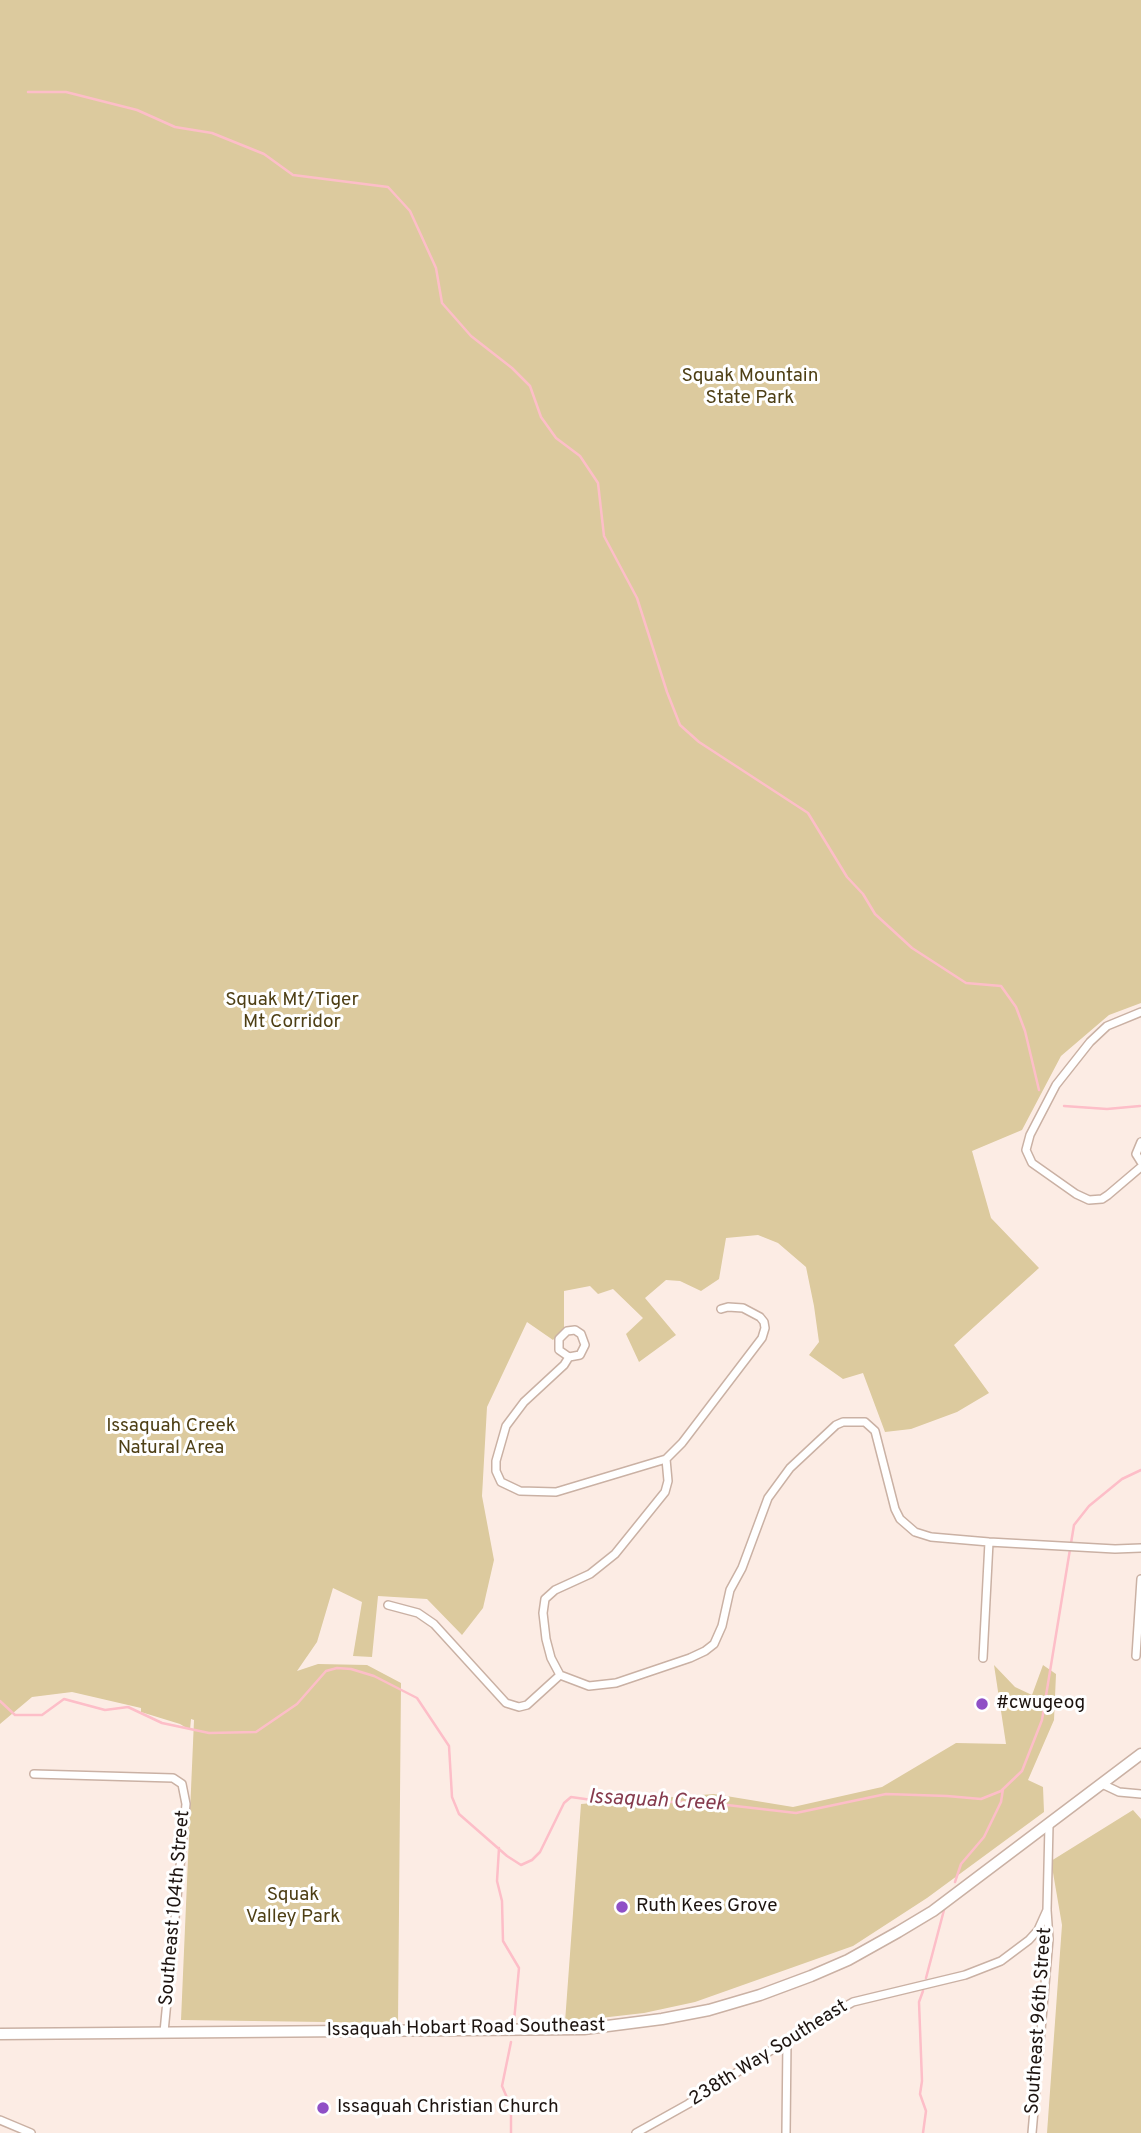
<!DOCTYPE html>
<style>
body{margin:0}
canvas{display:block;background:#fcece4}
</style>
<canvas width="1141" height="2133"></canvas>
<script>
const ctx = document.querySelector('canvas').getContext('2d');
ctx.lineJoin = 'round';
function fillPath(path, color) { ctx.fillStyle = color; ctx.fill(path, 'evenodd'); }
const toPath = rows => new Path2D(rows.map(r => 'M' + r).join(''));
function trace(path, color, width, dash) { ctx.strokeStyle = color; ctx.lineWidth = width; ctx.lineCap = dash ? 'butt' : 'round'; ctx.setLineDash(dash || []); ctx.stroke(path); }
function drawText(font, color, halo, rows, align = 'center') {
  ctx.font = font + ' Overpass,sans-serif'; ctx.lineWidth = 6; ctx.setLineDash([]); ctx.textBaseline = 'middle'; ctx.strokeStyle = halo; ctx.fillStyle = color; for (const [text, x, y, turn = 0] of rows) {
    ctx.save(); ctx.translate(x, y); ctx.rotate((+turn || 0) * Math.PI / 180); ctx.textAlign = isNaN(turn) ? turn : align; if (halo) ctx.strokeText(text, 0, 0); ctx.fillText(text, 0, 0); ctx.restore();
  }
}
const green = toPath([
 [0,0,1141,0,1141,1003,1109,1015,1061,1056,1022,1130,972,1151,991,1218,1039,1268,954,1345,989,1393,957,1412,911,1429,885,1432,863,1373,843,1379,809,1355,819,1342,814,1306,806,1267,778,1243,758,1235,726,1238,719,1279,701,1291,680,1281,666,1280,645,1298,676,1335,639,1362,626,1334,643,1318,613,1289,598,1294,590,1286,564,1291,564,1328,553,1340,527,1322,487,1407,482,1496,494,1560,483,1608,462,1635,427,1599,378,1596,372,1657,353,1656,362,1602,333,1588,317,1642,297,1671,318,1664,367,1665,401,1683,398,2023,181,2020,194,1720,191,1719,190,1730,180,1724,141,1712,141,1708,72,1692,32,1697,0,1724],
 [994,1665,1015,1687,1032,1695,1043,1665,1056,1674,1054,1720,1028,1780,1043,1787,1044,1812,927,1898,853,1946,695,2002,644,2013,565,2022,581,1804,714,1794,793,1807,882,1787,956,1743,1006,1744],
 [1133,1810,1141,1819,1141,2133,1047,2133,1062,1925,1051,1861]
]);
const stream = toPath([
 [28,92,66,92,137,110,175,127,212,133,264,154,293,175,388,187,410,211,436,268,442,303,471,336,512,368,530,386,541,417,556,438,580,456,598,483,604,536,637,598,667,692,680,725,699,742,808,813,847,877,863,894,875,914,912,948,966,983,1001,986,1016,1007,1025,1031,1039,1090],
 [1064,1106,1107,1109,1140,1106],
 [0,1701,15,1715,42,1715,64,1699,105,1710,128,1707,162,1723,209,1733,256,1732,297,1704,326,1671,337,1668,351,1669,374,1676,417,1698,449,1746,452,1797,459,1814,507,1856,521,1865,532,1860,540,1852,564,1803,571,1797,620,1804,642,1802,701,1802,796,1813,886,1794,947,1796,981,1799,1001,1791,1022,1771,1042,1720,1074,1525,1089,1506,1122,1479,1141,1470],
 [499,1848,497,1881,502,1901,503,1941,519,1968,514,2021],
 [955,1882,961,1864,984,1837,1001,1802,1003,1789],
 [926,1978,944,1910],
 [923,1991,919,2002,922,2081,920,2094,926,2111,923,2133],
 [511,2133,511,2107,502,2086,511,2042]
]);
const minor = toPath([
 [1141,1012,1107,1026,1090,1042,1056,1085,1030,1135,1026,1150,1032,1163,1076,1194,1089,1200,1102,1199,1108,1195,1141,1167],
 [1141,1142,1136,1154,1141,1162],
 [569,1357,580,1355,585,1345,581,1334,575,1330,567,1331,559,1339,559,1350,569,1357,564,1365,524,1402,506,1426,496,1461,496,1471,501,1482,520,1491,556,1492,666,1459],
 [388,1605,418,1613,434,1624,506,1703,519,1707,527,1705,560,1675],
 [1136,1656,1141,1579],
 [983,1658,989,1542],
 [560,1675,589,1686,616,1683,690,1658,705,1651,714,1644,722,1626,730,1590,742,1568,768,1498,790,1468,836,1425,843,1422,865,1422,875,1431,895,1509,900,1519,915,1532,931,1537,989,1542,1115,1549,1141,1548],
 [560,1675,551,1658,546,1639,543,1613,545,1599,555,1590,590,1574,615,1554,665,1492,668,1481,666,1459,682,1443,762,1338,765,1328,764,1322,760,1317,743,1308,728,1307,721,1309],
 [34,1774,173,1778,182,1784,186,1804,164,2032],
 [1102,1784,1119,1792,1141,1794],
 [0,2120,31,2133],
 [636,2133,688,2104,787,2040,853,2002,965,1975,1001,1961,1029,1940,1038,1930,1047,1910],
 [786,2133,787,2040],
 [1032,2133,1049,1939,1047,1910,1049,1825]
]);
const secondary = toPath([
 [0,2034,584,2029,662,2019,709,2010,760,1995,811,1976,848,1960,898,1932,933,1911,1141,1754]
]);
const markers = [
 [982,1704,7,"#8f50c6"],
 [622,1907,7,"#8f50c6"],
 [323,2108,7,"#8f50c6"]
];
const parkNames = [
 ["Squak Mountain",750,377],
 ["State Park",750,399],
 ["Squak Mt/Tiger",292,1001],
 ["Mt Corridor",292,1023],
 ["Issaquah Creek",171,1427],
 ["Natural Area",171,1449],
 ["Squak",293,1896],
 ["Valley Park",293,1918]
];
const poiNames = [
 ["#cwugeog",996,1704],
 ["Ruth Kees Grove",636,1907],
 ["Issaquah Christian Church",337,2108]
];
const streetNames = [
 ["Southeast 104th Street",176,1908,-85],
 ["Southeast 96th Street",1040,2021,-86],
 ["Issaquah Hobart Road Southeast",466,2029,-1],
 ["238th Way Southeast",769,2054,-32]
];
const waterNames = [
 ["Issaquah Creek",657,1802,3]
];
fillPath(green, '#dcca9e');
trace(stream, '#fdbec8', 2.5);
trace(minor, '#cab1a4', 10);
trace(secondary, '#cab1a4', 13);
trace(minor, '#fff', 7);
trace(secondary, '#fff', 10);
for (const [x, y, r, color] of markers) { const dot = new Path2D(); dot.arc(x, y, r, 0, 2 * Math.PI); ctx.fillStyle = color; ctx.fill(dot); trace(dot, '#fff', 2.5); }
drawText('19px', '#4e3f15', '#fff', parkNames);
drawText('19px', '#1d1410', '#fff', poiNames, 'left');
drawText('19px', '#1d1410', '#fff', streetNames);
drawText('italic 21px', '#863b4d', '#fff', waterNames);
</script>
